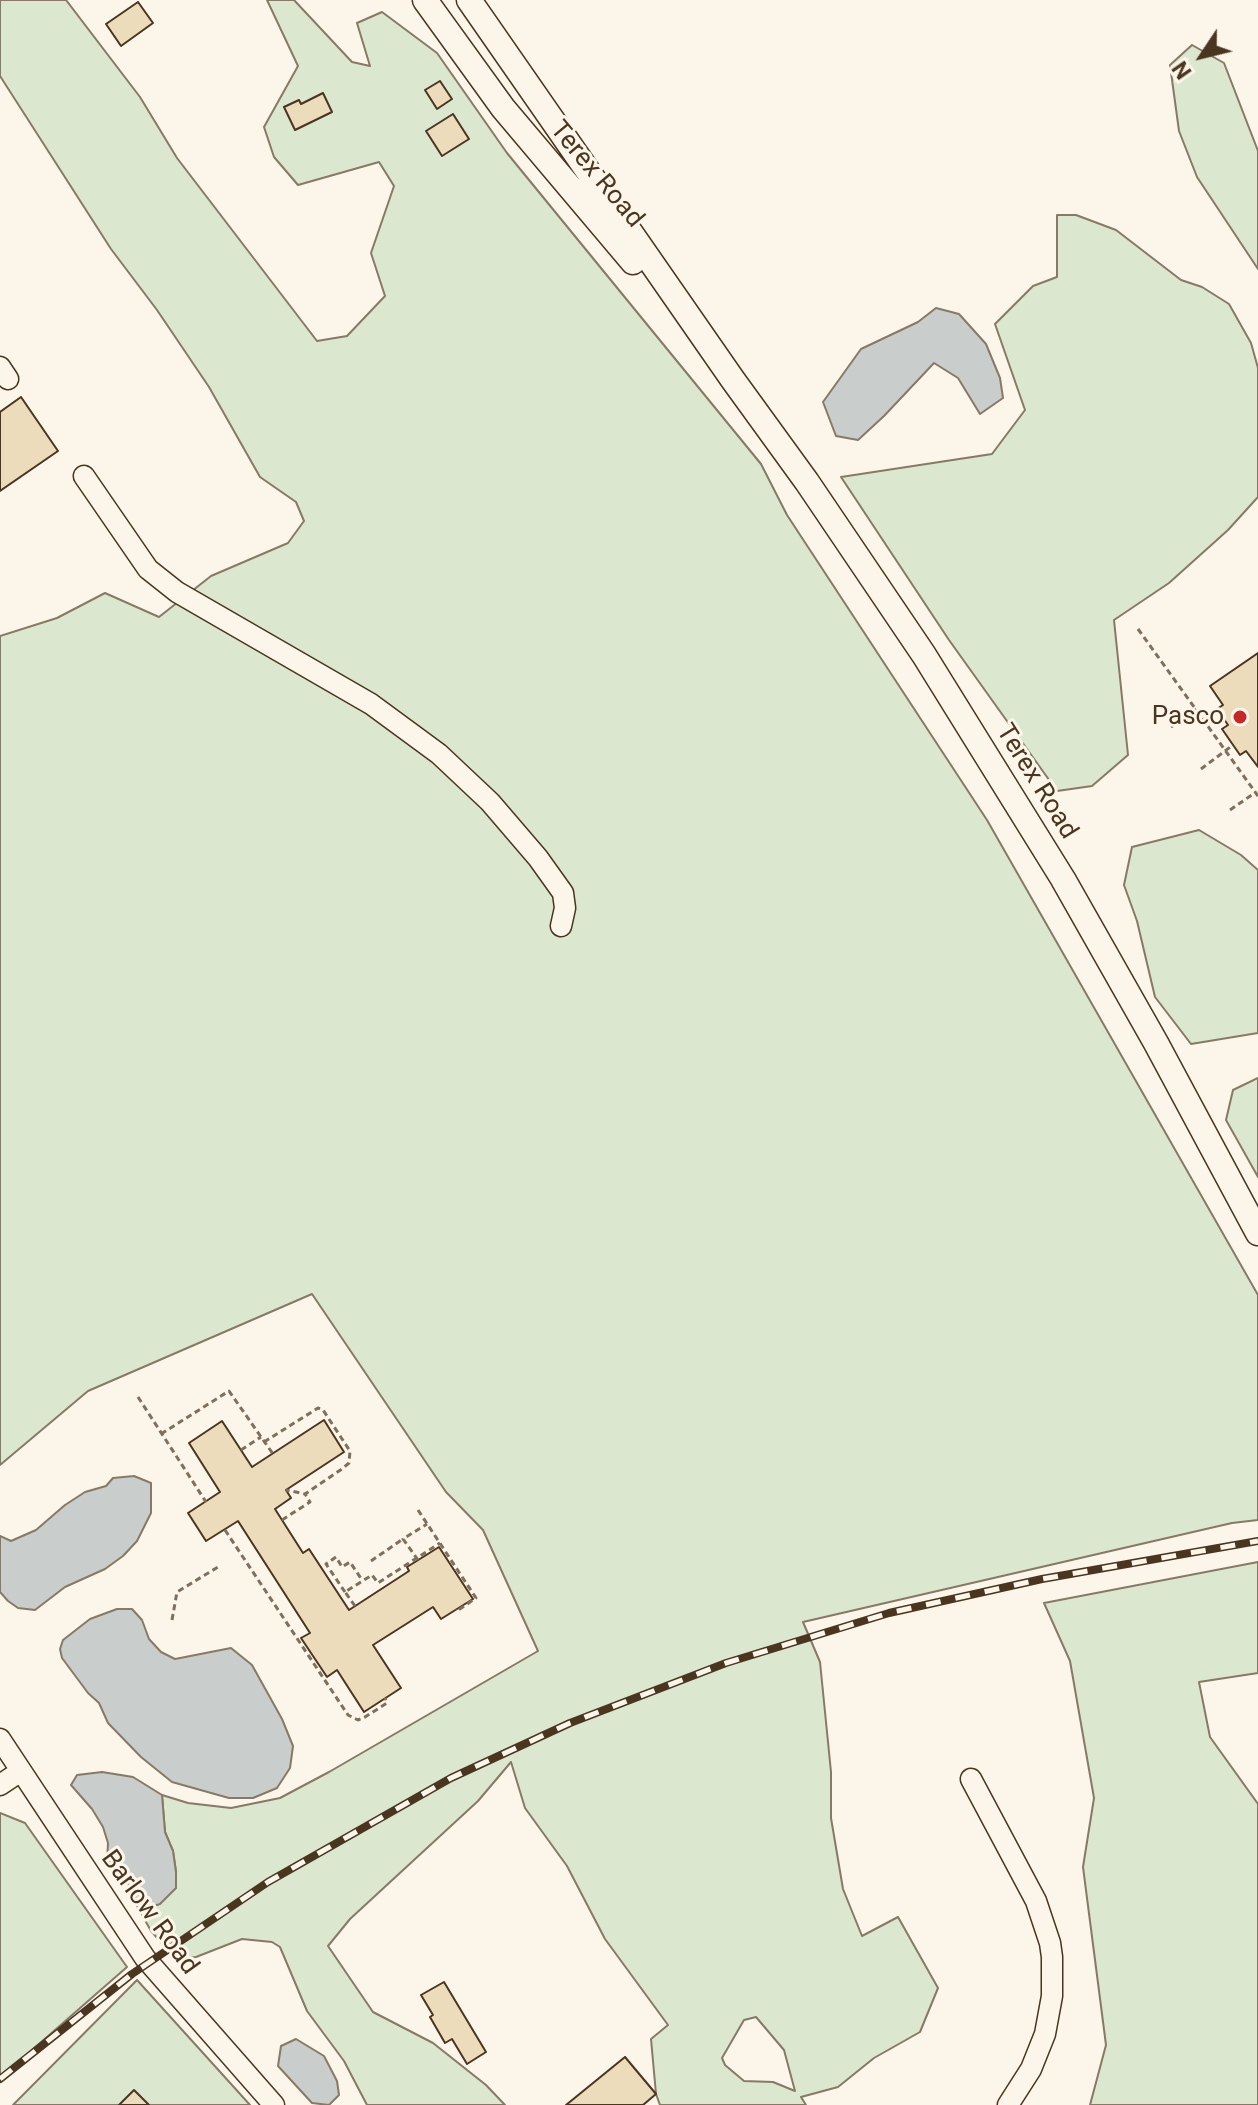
<!DOCTYPE html>
<style>
body{margin:0}
#map{position:relative;width:1258px;height:2105px;overflow:hidden;background:#fbf6e9;font-family:Roboto,sans-serif}
canvas{display:block}
.north{position:absolute;left:1162px;top:16px;width:80px;height:80px;-webkit-text-stroke:6px #fbf6e9;paint-order:stroke;rotate:235deg;font-size:22px;font-weight:700;line-height:32px;text-align:center;color:#4a3520}
.north::after{content:'';display:block;margin:auto;width:28px;height:36px;background:#4a3520;clip-path:polygon(50% 0,100% 100%,50% 72%,0 100%)}
</style>
<div id="map">
<canvas width="1258" height="2105"></canvas>
<div class="north">N</div>
</div>
<script>
const ctx = document.querySelector('canvas').getContext('2d');
ctx.lineJoin = 'round';
function fillPath(path, color) { ctx.fillStyle = color; ctx.fill(path, 'evenodd'); }
const toPath = rows => new Path2D(rows.map(r => 'M' + r).join(''));
function trace(path, color, width, dash) { ctx.strokeStyle = color; ctx.lineWidth = width; ctx.lineCap = dash ? 'butt' : 'round'; ctx.setLineDash(dash || []); ctx.stroke(path); }
function drawText(font, color, halo, rows, align = 'center') {
  ctx.font = font + ' Roboto,sans-serif'; ctx.lineWidth = 6; ctx.setLineDash([]); ctx.textBaseline = 'middle'; ctx.strokeStyle = halo; ctx.fillStyle = color; for (const [text, x, y, turn = 0] of rows) {
    ctx.save(); ctx.translate(x, y); ctx.rotate((+turn || 0) * Math.PI / 180); ctx.textAlign = isNaN(turn) ? turn : align; if (halo) ctx.strokeText(text, 0, 0); ctx.fillText(text, 0, 0); ctx.restore();
  }
}
const green = toPath([
 [0,0,66,0,140,97,177,158,317,341,347,336,385,296,371,253,394,186,379,162,298,185,274,157,264,127,298,66,267,0,294,0,352,62,370,66,357,23,382,12,437,53,507,153,761,464,787,515,987,820,1258,1295,1258,1520,1232,1523,803,1622,820,1662,831,1772,831,1818,843,1889,862,1936,898,1917,938,1988,920,2032,874,2058,838,2087,801,2097,806,2105,660,2105,656,2094,651,2039,668,2025,605,1939,567,1866,525,1808,511,1762,478,1801,350,1919,328,1946,373,2012,433,2043,486,2085,505,2105,367,2105,344,2061,307,2011,280,1947,272,1942,242,1939,196,1957,176,1959,151,1931,136,1904,147,1908,176,1888,176,1872,173,1851,165,1832,162,1795,188,1803,231,1808,280,1798,329,1772,538,1651,483,1530,446,1492,312,1294,88,1391,0,1465,0,636,57,618,105,593,159,617,211,576,288,543,304,521,296,502,260,477,209,387,157,310,111,249,0,76,0,0],
 [756,2017,784,2050,795,2091,773,2082,744,2081,725,2065,722,2058,744,2020,756,2017],
 [1192,45,1224,63,1258,151,1258,269,1197,177,1179,131,1170,65,1192,45],
 [1057,215,1076,215,1116,230,1181,280,1202,287,1229,304,1251,343,1258,368,1258,497,1228,530,1169,583,1114,620,1128,755,1092,786,1057,791,949,640,841,477,992,454,1025,410,995,324,1033,286,1057,277,1057,215],
 [1199,830,1241,855,1258,870,1258,1033,1191,1044,1155,997,1137,921,1124,885,1132,847,1199,830],
 [1258,1078,1258,1177,1226,1120,1233,1090,1258,1078],
 [1258,1562,1258,1673,1199,1682,1210,1737,1258,1804,1258,2105,1090,2105,1106,2045,1083,1867,1094,1798,1070,1661,1044,1603,1258,1562],
 [0,1813,25,1823,127,1967,0,2078,0,1813],
 [137,1980,250,2105,13,2105,137,1980]
]);
const water = toPath([
 [936,308,959,314,986,344,1000,378,1003,398,980,414,958,378,934,363,884,416,858,440,836,436,823,402,861,349,918,322,936,308],
 [134,1476,151,1483,151,1513,137,1541,123,1556,105,1569,65,1587,35,1610,18,1608,8,1601,0,1592,0,1536,11,1541,36,1530,65,1505,85,1492,106,1486,113,1478,134,1476],
 [117,1609,132,1609,142,1620,149,1639,161,1652,175,1659,231,1648,252,1665,282,1719,293,1746,290,1768,277,1788,253,1798,229,1798,172,1782,141,1757,108,1723,99,1703,88,1693,62,1658,60,1649,63,1640,90,1619,117,1609],
 [102,1772,133,1777,162,1795,165,1832,173,1851,176,1872,176,1888,160,1904,147,1908,136,1904,122,1868,107,1861,108,1843,103,1827,92,1809,71,1785,77,1775,102,1772],
 [296,2039,324,2056,337,2081,339,2095,329,2105,312,2103,278,2066,281,2046,296,2039]
]);
const building = toPath([
 [138,2,153,23,121,46,106,24,138,2],
 [440,81,452,99,437,109,425,90,440,81],
 [323,93,332,112,295,130,284,107,299,100,301,104,323,93],
 [453,114,469,139,442,156,426,131,453,114],
 [21,397,58,451,0,491,0,412,21,397],
 [1258,653,1258,767,1246,751,1240,755,1222,729,1228,725,1217,709,1223,705,1210,686,1258,653],
 [324,1420,344,1452,286,1490,291,1498,275,1509,303,1553,309,1549,349,1610,409,1571,407,1567,439,1547,473,1599,441,1619,433,1607,373,1645,401,1688,364,1712,337,1670,327,1677,301,1638,310,1633,238,1521,206,1541,188,1513,220,1492,189,1443,222,1421,252,1467,324,1420],
 [444,1982,486,2052,467,2064,452,2039,445,2043,430,2017,433,2015,421,1995,444,1982],
 [625,2057,656,2094,643,2105,566,2105,625,2057],
 [134,2090,149,2105,119,2105,134,2090]
]);
const path = toPath([
 [1138,629,1258,796],
 [1171,727,1196,709],
 [1201,769,1233,745],
 [1230,810,1256,792],
 [138,1397,206,1502],
 [161,1434,229,1391,273,1454],
 [264,1442,318,1408,323,1410,350,1451,349,1463,342,1469,305,1494,286,1490],
 [241,1450,261,1437],
 [418,1510,476,1598,457,1611,457,1609],
 [282,1520,310,1502,305,1494],
 [225,1530,348,1715,358,1720,365,1717,387,1703,385,1698],
 [418,1560,403,1539,427,1524],
 [371,1561,403,1539],
 [345,1592,326,1564,336,1557,342,1567,350,1562,362,1580],
 [355,1606,345,1592,372,1575,378,1583,440,1543],
 [172,1620,177,1592,218,1567]
]);
const minor = toPath([
 [0,367,8,379],
 [84,476,148,569,177,592,371,704,439,754,490,802,538,858,563,893,565,908,561,926],
 [0,1739,145,1958,274,2105],
 [971,1779,1036,1901,1050,1943,1052,1957,1052,1996,1045,2034,1031,2069,1008,2105],
 [0,1785,21,1771]
]);
const major = toPath([
 [425,0,503,108,633,262],
 [469,0,733,380,807,482,924,655,1063,879,1156,1043,1258,1233]
]);
const rail = toPath([
 [0,2079,132,1974,268,1882,451,1778,570,1723,726,1663,889,1613,1042,1579,1258,1541]
]);
const markers = [
 [1240,717,8,"#c62828"]
];
const streetNames = [
 ["Terex Road",596,175,50],
 ["Terex Road",1036,782,58],
 ["Barlow Road",149,1913,54]
];
const poiNames = [
 ["Pasco",1224,717]
];
fillPath(green, '#dce7d0');
trace(green, '#887966', 2);
fillPath(water, '#c9cecd');
trace(water, '#887966', 2);
fillPath(building, '#ecdcbc');
trace(building, '#4a3520', 2);
trace(minor, '#4a3520', 23);
trace(major, '#4a3520', 27);
trace(path, '#7f6f5c', 3, [6, 4]);
trace(minor, '#fbf6e9', 20);
trace(major, '#fbf6e9', 24);
trace(rail, '#4a3520', 8);
trace(rail, '#fbf6e9', 5, [15]);
for (const [x, y, r, color] of markers) { const dot = new Path2D(); dot.arc(x, y, r, 0, 2 * Math.PI); ctx.fillStyle = color; ctx.fill(dot); trace(dot, '#fbf6e9', 3); }
drawText('26px', '#4a3520', '#fbf6e9', streetNames);
drawText('26px', '#4a3520', '#fbf6e9', poiNames, 'right');
</script>
